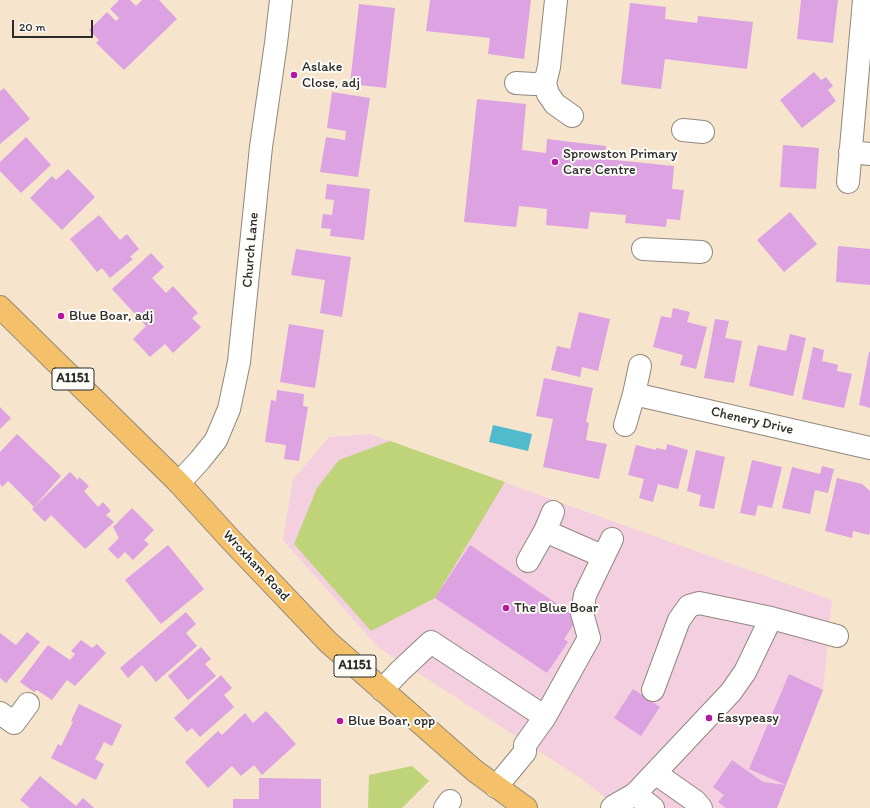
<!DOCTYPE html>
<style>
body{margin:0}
#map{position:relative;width:870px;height:808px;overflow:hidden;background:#f6e4cd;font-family:Itim,sans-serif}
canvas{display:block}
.scale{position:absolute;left:12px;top:20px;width:81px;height:18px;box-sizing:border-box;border:2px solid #2b2b2b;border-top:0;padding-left:5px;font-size:12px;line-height:14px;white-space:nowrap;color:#2b2b2b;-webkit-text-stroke:3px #fdfcf7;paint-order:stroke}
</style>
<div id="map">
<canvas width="870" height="808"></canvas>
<div class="scale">20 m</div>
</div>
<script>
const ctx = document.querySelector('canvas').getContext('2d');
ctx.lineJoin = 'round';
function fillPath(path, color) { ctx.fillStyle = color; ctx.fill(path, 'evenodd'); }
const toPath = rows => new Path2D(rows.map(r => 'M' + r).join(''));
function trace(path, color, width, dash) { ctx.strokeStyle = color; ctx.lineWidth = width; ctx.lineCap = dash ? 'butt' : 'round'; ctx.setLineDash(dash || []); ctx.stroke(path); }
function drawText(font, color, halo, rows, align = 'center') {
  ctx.font = font + ' Itim,sans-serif'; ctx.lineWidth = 4; ctx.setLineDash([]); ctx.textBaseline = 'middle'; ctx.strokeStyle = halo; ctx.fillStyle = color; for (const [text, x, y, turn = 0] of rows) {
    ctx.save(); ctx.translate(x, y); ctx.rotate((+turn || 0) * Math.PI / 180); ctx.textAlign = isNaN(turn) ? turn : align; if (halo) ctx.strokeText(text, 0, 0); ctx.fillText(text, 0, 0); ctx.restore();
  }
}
const built = toPath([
 [370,434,832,600,823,690,777,808,618,808,582,779,378,647,283,540,293,480,329,437]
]);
const green = toPath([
 [390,441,505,482,435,598,371,631,294,544,317,488,339,460],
 [412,766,429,781,402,808,368,808,369,775]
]);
const water = toPath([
 [493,425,532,434,528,451,489,442]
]);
const building = toPath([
 [119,0,130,0,136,6,142,0,159,0,177,19,124,70,96,43,99,40,89,30,107,12,116,21,119,18,110,9],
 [430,0,531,0,524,59,488,54,490,38,426,31],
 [801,0,838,0,833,43,797,39],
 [630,3,666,7,665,19,697,23,698,16,753,22,747,69,665,59,661,89,621,84],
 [359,4,395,8,386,88,350,84],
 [814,72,821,80,826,77,833,86,828,90,836,101,802,128,780,100],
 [4,88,30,119,0,144,0,91],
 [332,92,370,98,358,177,320,172,326,137,345,140,346,131,327,128],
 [477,99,526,104,522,150,546,153,547,139,606,146,605,159,674,166,672,189,684,190,680,220,667,219,666,227,625,223,626,215,590,212,588,229,546,225,547,209,519,206,516,227,464,222],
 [26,137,51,165,21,193,0,171,0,162],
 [783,145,819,148,816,189,780,187],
 [68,169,95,197,62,230,30,198,52,176,56,180],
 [327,184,370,189,364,240,330,236,331,229,321,228,323,214,332,215,334,200,325,199],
 [790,212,817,244,784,272,757,240],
 [99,215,120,240,127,234,139,249,130,257,133,259,110,278,102,268,97,272,70,239],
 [838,246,870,249,870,285,836,282],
 [296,249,351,257,342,317,320,313,325,280,291,275],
 [151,253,164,267,152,278,166,293,173,286,198,313,192,318,201,327,173,353,165,344,150,357,133,339,146,326,112,289],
 [673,308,690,312,687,322,707,327,696,369,680,365,683,355,653,347,661,316,671,318],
 [579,312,610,319,598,371,582,367,580,377,551,370,557,346,570,349],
 [715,319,729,321,725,338,742,341,734,383,704,378],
 [289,324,324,330,315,388,280,382],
 [790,334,806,338,793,396,749,386,758,345,786,351],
 [813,347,824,350,822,361,838,365,837,371,852,374,844,408,802,399],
 [869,352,870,352,870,408,859,405],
 [544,378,593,388,586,422,589,423,586,440,607,444,599,479,543,467,553,419,536,416],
 [277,390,304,394,303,406,308,407,299,461,284,459,286,445,265,442,271,400,276,401],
 [0,407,11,418,0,429],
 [17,434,61,476,34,507,8,481,2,487,0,484,0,452],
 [667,444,688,450,678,489,658,484,653,502,639,498,644,479,628,475,636,445,656,450,656,448,666,450],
 [696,450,725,457,714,509,699,506,701,495,687,491],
 [752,460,782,467,772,508,758,505,755,516,740,513],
 [822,466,834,469,828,493,815,490,810,514,782,508,792,467,820,474],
 [70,472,78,480,79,477,89,486,84,491,98,507,103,502,111,511,106,515,114,522,85,549,51,515,45,522,32,509],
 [837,478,862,484,870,491,870,531,869,535,853,531,852,538,825,531],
 [132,508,154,530,144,540,149,544,133,560,125,552,118,559,108,549,119,538,113,527],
 [168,545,204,589,161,624,125,580],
 [470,545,578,618,564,639,568,642,547,673,435,598],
 [186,612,196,624,186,633,197,646,156,682,142,665,128,678,120,668],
 [27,632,40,642,6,683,0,678,0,633,16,645],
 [81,640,92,648,97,644,106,653,75,686,67,680,52,700,37,690,34,692,20,682,48,645,70,660,75,654,71,651],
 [201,647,211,659,205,664,216,676,188,700,168,676],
 [789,674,823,690,786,785,749,769],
 [221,675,232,688,224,695,234,707,200,737,192,728,187,732,174,718],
 [633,689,660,707,641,736,614,718],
 [79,704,122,725,112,746,104,742,99,752,95,759,104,764,96,780,51,758,58,744,61,746,73,722,71,721],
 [266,711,296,744,262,775,254,765,241,776,232,766,208,788,185,762,218,731,222,735,245,713,253,723],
 [732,760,763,782,786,785,777,808,726,808,718,802,724,795,713,787],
 [40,776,76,806,83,798,94,808,30,808,20,800],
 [259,778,321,779,321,808,233,808,233,799,259,799]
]);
const minor = toPath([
 [516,83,534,84,545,83,549,67,556,0],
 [545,83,548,94,555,104,572,116],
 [683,130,703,132],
 [850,152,870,154],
 [848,182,864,0],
 [643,249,701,252],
 [634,394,640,366],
 [625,425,634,394,870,448],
 [179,483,200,460,216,440,229,409,239,362,261,147,276,43,281,0],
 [545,531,553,512],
 [528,561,545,531,602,556],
 [382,690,400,671,431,642,545,717,525,745,525,752,496,787],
 [653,690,679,620,689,606,699,603,771,618,837,636],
 [0,713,14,723,28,704],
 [545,717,589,638,582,613,585,595,612,539],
 [655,773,695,801,701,808],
 [635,794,653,808],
 [445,808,450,801],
 [612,808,614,806,635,794,731,692,745,672,771,618]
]);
const major = toPath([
 [0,307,179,483,230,539,328,642,475,771,526,808]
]);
const markers = [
 [294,75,4,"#b5179e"],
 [555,162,4,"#b5179e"],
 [61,316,4,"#b5179e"],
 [506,608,4,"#b5179e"],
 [709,718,4,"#b5179e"],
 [340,721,4,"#b5179e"]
];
const shields = [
 [73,379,42],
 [355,666,42]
];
const shieldNames = [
 ["A1151",73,379],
 ["A1151",355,666]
];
const poiNames = [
 ["Aslake",302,67],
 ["Close, adj",302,83],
 ["Sprowston Primary",563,154],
 ["Care Centre",563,170],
 ["Blue Boar, adj",69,316],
 ["The Blue Boar",514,608],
 ["Easypeasy",717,718],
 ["Blue Boar, opp",348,721]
];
const streetNames = [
 ["Church Lane",251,250,-85],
 ["Chenery Drive",752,421,13],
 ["Wroxham Road",256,566,47]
];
fillPath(built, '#f3cfe0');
fillPath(green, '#bfd478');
fillPath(water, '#51bbce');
fillPath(building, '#dca2e2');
trace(minor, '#90887c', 24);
trace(major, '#90887c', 24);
trace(minor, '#fff', 22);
trace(major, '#f4c16a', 22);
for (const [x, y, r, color] of markers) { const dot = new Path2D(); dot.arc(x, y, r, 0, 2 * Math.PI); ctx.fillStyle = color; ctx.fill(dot); trace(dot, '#fdfcf7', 1.5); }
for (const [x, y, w] of shields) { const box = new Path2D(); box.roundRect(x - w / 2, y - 11, w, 22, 3); ctx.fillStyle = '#fdfcf7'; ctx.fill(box); trace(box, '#2b2b2b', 1); }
drawText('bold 13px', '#2b2b2b', null, shieldNames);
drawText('14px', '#2b2b2b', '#fdfcf7', poiNames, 'left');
drawText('14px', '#2b2b2b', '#fdfcf7', streetNames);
</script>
